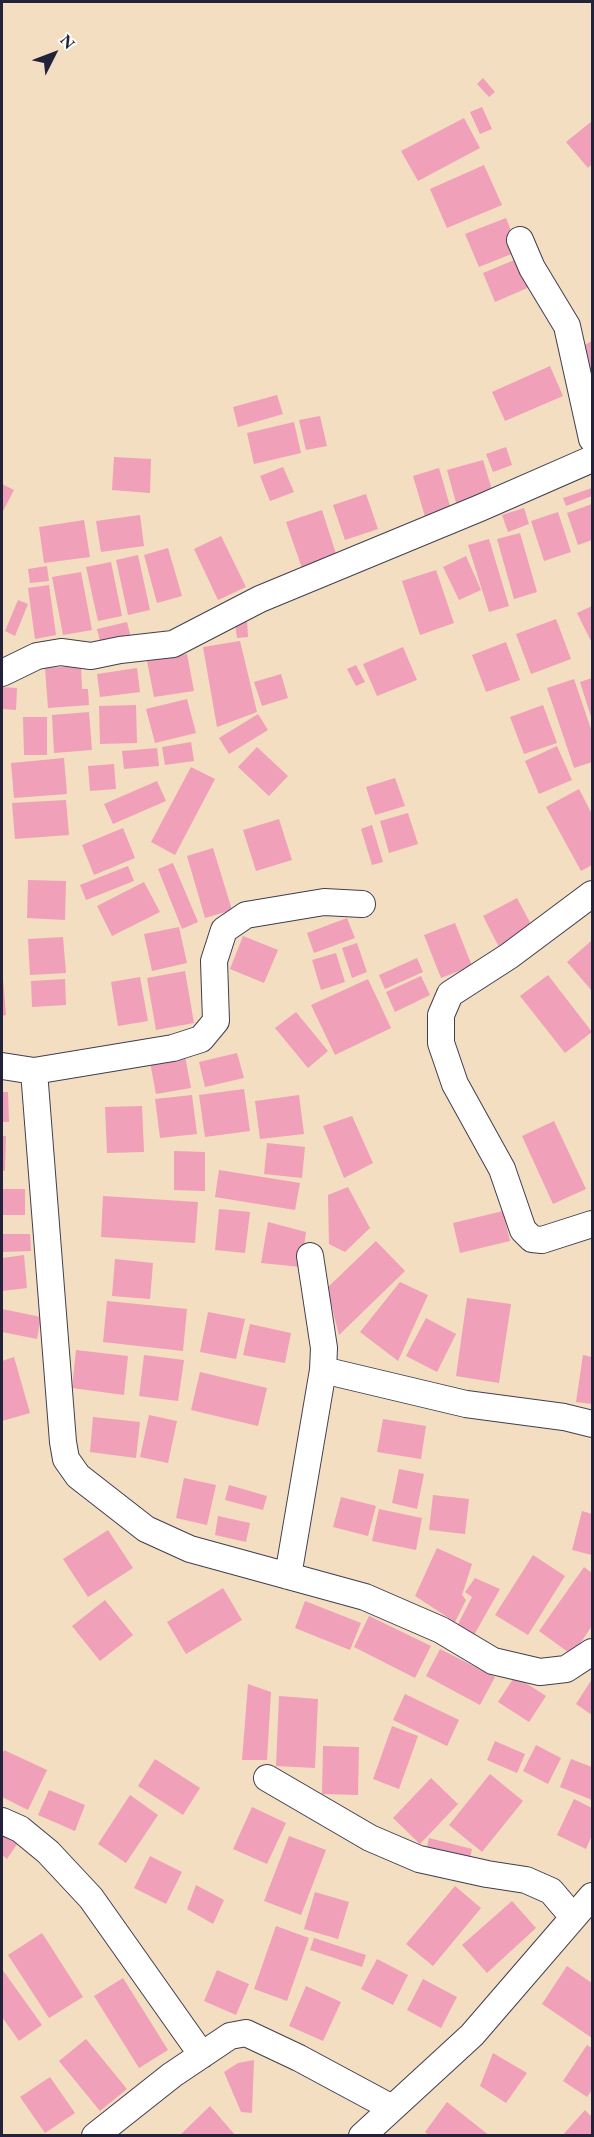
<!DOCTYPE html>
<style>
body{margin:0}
#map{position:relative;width:594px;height:2137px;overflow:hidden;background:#f3dec1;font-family:"EB Garamond",serif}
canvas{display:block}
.frame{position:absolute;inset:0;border:3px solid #22223b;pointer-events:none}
.north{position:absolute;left:24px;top:24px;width:60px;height:60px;-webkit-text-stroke:4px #fdfcf7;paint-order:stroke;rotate:48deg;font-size:16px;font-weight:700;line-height:24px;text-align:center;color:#22223b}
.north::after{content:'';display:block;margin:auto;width:21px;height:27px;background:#22223b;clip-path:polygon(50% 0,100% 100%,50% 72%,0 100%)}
</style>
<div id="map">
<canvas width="594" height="2137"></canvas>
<div class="frame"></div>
<div class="north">N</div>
</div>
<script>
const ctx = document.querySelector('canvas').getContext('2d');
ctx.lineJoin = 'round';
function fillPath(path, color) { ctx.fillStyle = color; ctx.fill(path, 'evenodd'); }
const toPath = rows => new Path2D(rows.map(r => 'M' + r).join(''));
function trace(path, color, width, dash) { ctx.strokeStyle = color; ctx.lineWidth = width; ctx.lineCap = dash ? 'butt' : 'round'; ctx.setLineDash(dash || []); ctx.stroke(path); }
const building = toPath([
 [483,78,495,92,489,97,477,84],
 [482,107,492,129,480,134,470,112],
 [464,118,480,148,418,181,401,151],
 [592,121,592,164,588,168,566,142],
 [484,165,502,205,447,228,430,189],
 [506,218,519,251,479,267,465,234],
 [519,258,532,286,495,302,483,273],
 [592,341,592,373,579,348],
 [550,366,563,396,505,421,492,392],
 [277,395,283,414,238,427,233,407],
 [320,416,327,446,306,450,299,420],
 [294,422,301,453,254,464,247,433],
 [506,447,512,465,493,472,486,454],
 [114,457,151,459,150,493,112,490],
 [483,460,495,500,458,510,447,470],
 [283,467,294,492,270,501,260,476],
 [439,468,452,513,426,520,413,476],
 [2,484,14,490,2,513],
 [592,488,592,496,566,506,563,498],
 [366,494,378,529,345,540,333,505],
 [592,504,592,540,578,545,567,513],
 [524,508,529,524,508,532,502,515],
 [322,510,338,560,303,571,286,522],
 [558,512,571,552,544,561,531,521],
 [140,515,144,546,101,552,96,521],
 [84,520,90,557,44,563,39,527],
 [520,533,537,592,514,599,497,539],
 [221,536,246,587,218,600,194,549],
 [489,539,509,606,489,612,468,545],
 [168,548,182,596,157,603,144,555],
 [138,555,150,610,128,615,116,560],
 [466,556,481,590,459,600,443,567],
 [111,562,122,616,98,621,86,567],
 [47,566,49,581,30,583,28,569],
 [436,570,454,623,420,635,402,581],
 [81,572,92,630,63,635,52,577],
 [49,585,56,635,35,639,28,588],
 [18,600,28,604,15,636,5,631],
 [592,606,592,643,577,613],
 [556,619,571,659,531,674,516,634],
 [247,621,248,637,237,638,235,623],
 [127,622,131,638,101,645,97,629],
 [240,641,257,712,217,727,203,647],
 [506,642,520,680,486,692,472,655],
 [403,647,417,680,377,696,363,664],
 [187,654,194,691,154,697,147,661],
 [356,665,365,682,356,686,347,669],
 [81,666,82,689,88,689,89,705,48,708,45,668],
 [137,668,140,692,100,697,97,674],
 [281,674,288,698,262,706,254,682],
 [592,678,592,720,580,682],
 [574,679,592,732,592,762,574,768,547,688],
 [2,687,17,688,16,710,2,709],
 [187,699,196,733,155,743,146,709],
 [136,705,137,743,100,744,99,706],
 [543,705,557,743,524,754,510,717],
 [89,712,92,750,54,753,52,715],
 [258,714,268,730,229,754,219,738],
 [23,717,47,717,47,755,24,755],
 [191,742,194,761,165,765,162,747],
 [557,746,572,780,539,794,525,761],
 [257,747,288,776,269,796,238,767],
 [157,748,159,766,124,769,122,751],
 [64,758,67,794,14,798,11,763],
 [114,764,116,789,90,791,88,766],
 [191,767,215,779,175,855,151,842],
 [395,778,405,806,375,815,366,787],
 [157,781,166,801,113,824,104,804],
 [579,789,592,814,592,865,581,871,546,807],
 [66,800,69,835,15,839,12,803],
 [408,813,418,844,389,853,380,821],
 [279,819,292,860,256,871,243,830],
 [372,825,383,862,372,865,361,829],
 [123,828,135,858,94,875,82,845],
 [213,848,232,910,205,918,187,856],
 [173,863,198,922,182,929,158,869],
 [128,866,134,881,86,900,80,885],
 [28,880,66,881,65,920,27,918],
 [144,882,160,912,112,936,97,906],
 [517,898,535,932,500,949,483,916],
 [347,918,355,938,314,953,307,933],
 [455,923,472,966,441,978,424,935],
 [179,927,187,963,152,971,144,934],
 [243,936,278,950,264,983,230,969],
 [63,937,66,973,30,975,28,939],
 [591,941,592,943,592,991,567,962],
 [357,943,367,972,352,978,342,948],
 [336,953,345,982,321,990,312,960],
 [417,958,423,972,385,989,379,975],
 [185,971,194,1023,156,1030,147,978],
 [548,975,592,1032,565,1053,520,996],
 [421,976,430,995,395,1012,386,992],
 [140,977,148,1021,118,1026,111,982],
 [3,979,6,1015,2,1016,2,980],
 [65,979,66,1005,32,1007,31,981],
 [368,979,391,1028,335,1055,311,1005],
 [296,1012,328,1051,308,1068,275,1028],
 [237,1053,244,1078,205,1087,199,1062],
 [185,1056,191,1088,156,1094,150,1062],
 [244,1089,250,1131,205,1137,199,1095],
 [2,1092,8,1092,9,1122,2,1122],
 [192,1095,197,1134,160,1138,155,1099],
 [299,1095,304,1134,260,1139,255,1101],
 [142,1106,144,1152,107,1153,105,1107],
 [352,1116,373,1163,344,1178,323,1126],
 [554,1121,586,1189,553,1204,522,1136],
 [2,1136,6,1136,5,1171,2,1170],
 [267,1143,305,1147,302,1178,264,1174],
 [174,1151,205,1152,205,1191,174,1190],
 [219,1170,300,1183,295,1210,215,1197],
 [348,1187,370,1228,345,1252,329,1244,328,1195],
 [2,1189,25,1189,25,1215,2,1215],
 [103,1196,198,1202,195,1243,101,1237],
 [219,1209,250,1212,245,1253,215,1250],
 [503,1211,510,1241,460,1253,453,1223],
 [268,1222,306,1232,301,1267,261,1263],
 [2,1234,30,1234,31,1251,2,1252],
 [376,1241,405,1271,339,1335,327,1288],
 [24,1255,27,1288,2,1291,2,1258],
 [115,1259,153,1263,150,1299,112,1296],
 [400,1282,428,1295,398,1361,360,1332],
 [467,1298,511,1304,499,1383,456,1376],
 [107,1301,187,1309,183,1351,103,1342],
 [2,1309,41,1317,37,1339,2,1332],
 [208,1312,245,1319,236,1359,200,1352],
 [426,1318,456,1334,437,1372,406,1356],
 [250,1324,291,1333,285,1363,243,1355],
 [76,1350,128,1356,124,1395,72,1388],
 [144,1355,184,1360,178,1401,139,1396],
 [583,1355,592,1357,592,1404,576,1402],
 [14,1357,30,1413,2,1421,2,1361],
 [200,1372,267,1388,258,1426,191,1410],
 [149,1415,177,1421,168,1463,140,1457],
 [93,1417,140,1422,136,1458,90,1452],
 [383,1419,426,1426,421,1459,377,1452],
 [399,1469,424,1474,417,1509,392,1503],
 [184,1478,216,1485,207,1525,176,1518],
 [229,1485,267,1496,263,1510,225,1500],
 [433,1495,469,1499,465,1534,429,1530],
 [341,1497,376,1506,368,1536,333,1527],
 [379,1509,422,1518,416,1550,372,1541],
 [582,1511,592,1514,592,1555,572,1550],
 [218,1516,250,1523,246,1542,215,1535],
 [108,1530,133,1568,88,1597,63,1559],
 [437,1548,472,1564,462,1595,466,1600,455,1622,415,1596],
 [533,1555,565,1576,528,1635,495,1615],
 [584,1567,592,1573,592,1626,572,1655,539,1631],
 [475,1578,500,1589,474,1635,457,1626,472,1597,465,1592],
 [223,1588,242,1620,186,1654,167,1622],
 [105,1600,133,1635,100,1661,72,1626],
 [305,1601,361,1623,350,1650,295,1628],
 [369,1616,431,1646,415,1678,354,1647],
 [440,1649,495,1677,480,1705,426,1676],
 [515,1676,546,1696,529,1722,498,1702],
 [592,1679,592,1715,576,1704],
 [248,1684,271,1692,267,1760,242,1760],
 [405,1694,459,1720,447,1746,393,1720],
 [279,1696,318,1699,315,1768,276,1766],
 [392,1726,418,1736,399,1789,373,1779],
 [495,1741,525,1754,517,1773,487,1760],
 [536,1745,561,1758,548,1784,523,1771],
 [323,1746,359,1747,358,1795,322,1794],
 [4,1750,47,1770,28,1810,2,1797,2,1755],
 [155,1759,200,1788,183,1815,138,1786],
 [571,1759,592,1767,592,1800,560,1787],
 [490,1774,523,1801,482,1852,449,1825],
 [431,1778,458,1804,420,1844,393,1818],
 [49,1790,85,1805,75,1831,38,1815],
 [130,1795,158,1815,126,1863,98,1844],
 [574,1799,592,1808,592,1835,586,1849,557,1835],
 [252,1807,286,1823,267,1864,233,1849],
 [2,1832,17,1844,7,1859,2,1855],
 [289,1836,326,1850,301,1915,264,1901],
 [429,1838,472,1849,468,1866,425,1855],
 [150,1856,182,1872,166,1904,134,1888],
 [196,1885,224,1900,213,1924,187,1909],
 [455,1886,481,1908,433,1966,406,1944],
 [315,1892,349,1902,338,1939,304,1929],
 [512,1901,536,1928,487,1973,462,1945],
 [276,1926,309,1938,287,2001,254,1989],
 [42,1933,83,1997,49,2018,8,1955],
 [314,1938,366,1955,362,1967,310,1950],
 [377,1959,408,1975,393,2005,361,1989],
 [567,1966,592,1983,592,2038,542,2004],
 [2,1969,42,2025,19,2041,2,2017],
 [217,1970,249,1984,236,2015,204,2001],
 [123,1978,168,2050,139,2068,94,1996],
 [423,1979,457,1997,441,2028,407,2010],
 [306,1986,341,2002,323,2041,289,2026],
 [86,2039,127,2089,100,2111,59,2061],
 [587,2045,592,2048,592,2090,587,2097,563,2081],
 [493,2053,527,2073,506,2103,480,2086],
 [254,2060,252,2113,241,2112,224,2072,238,2063],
 [50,2077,75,2113,45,2133,20,2097],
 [447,2102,490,2136,430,2136,425,2132],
 [210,2106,236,2136,179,2136],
 [585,2110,592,2117,592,2136,562,2136]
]);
const minor = toPath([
 [520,240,532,268,567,326,592,439],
 [2,673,37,656,61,652,91,656,120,650,173,644,260,599,480,508,592,459],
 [592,894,509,956,450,994,441,1015,441,1043,455,1084,502,1169,523,1230,532,1239,542,1240,592,1224],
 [2,1066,34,1071,173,1048,201,1039,216,1021,214,961,224,930,246,915,324,902,362,904],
 [34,1071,63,1442,66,1459,78,1476,146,1529,190,1549,365,1597,441,1630,493,1661,540,1672,566,1669,592,1652],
 [323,1370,466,1404,564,1417,592,1424],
 [288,1576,323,1370,324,1348,310,1256],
 [267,1778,370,1838,419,1859,487,1874,526,1880,551,1891,573,1917],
 [2,1821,20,1829,48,1852,91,1898,202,2055],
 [95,2136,172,2075,230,2036,246,2033,299,2058,392,2108],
 [362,2136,472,2035,592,1896]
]);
fillPath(building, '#f0a0b8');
trace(minor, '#413e4f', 28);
trace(minor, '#fff', 26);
</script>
